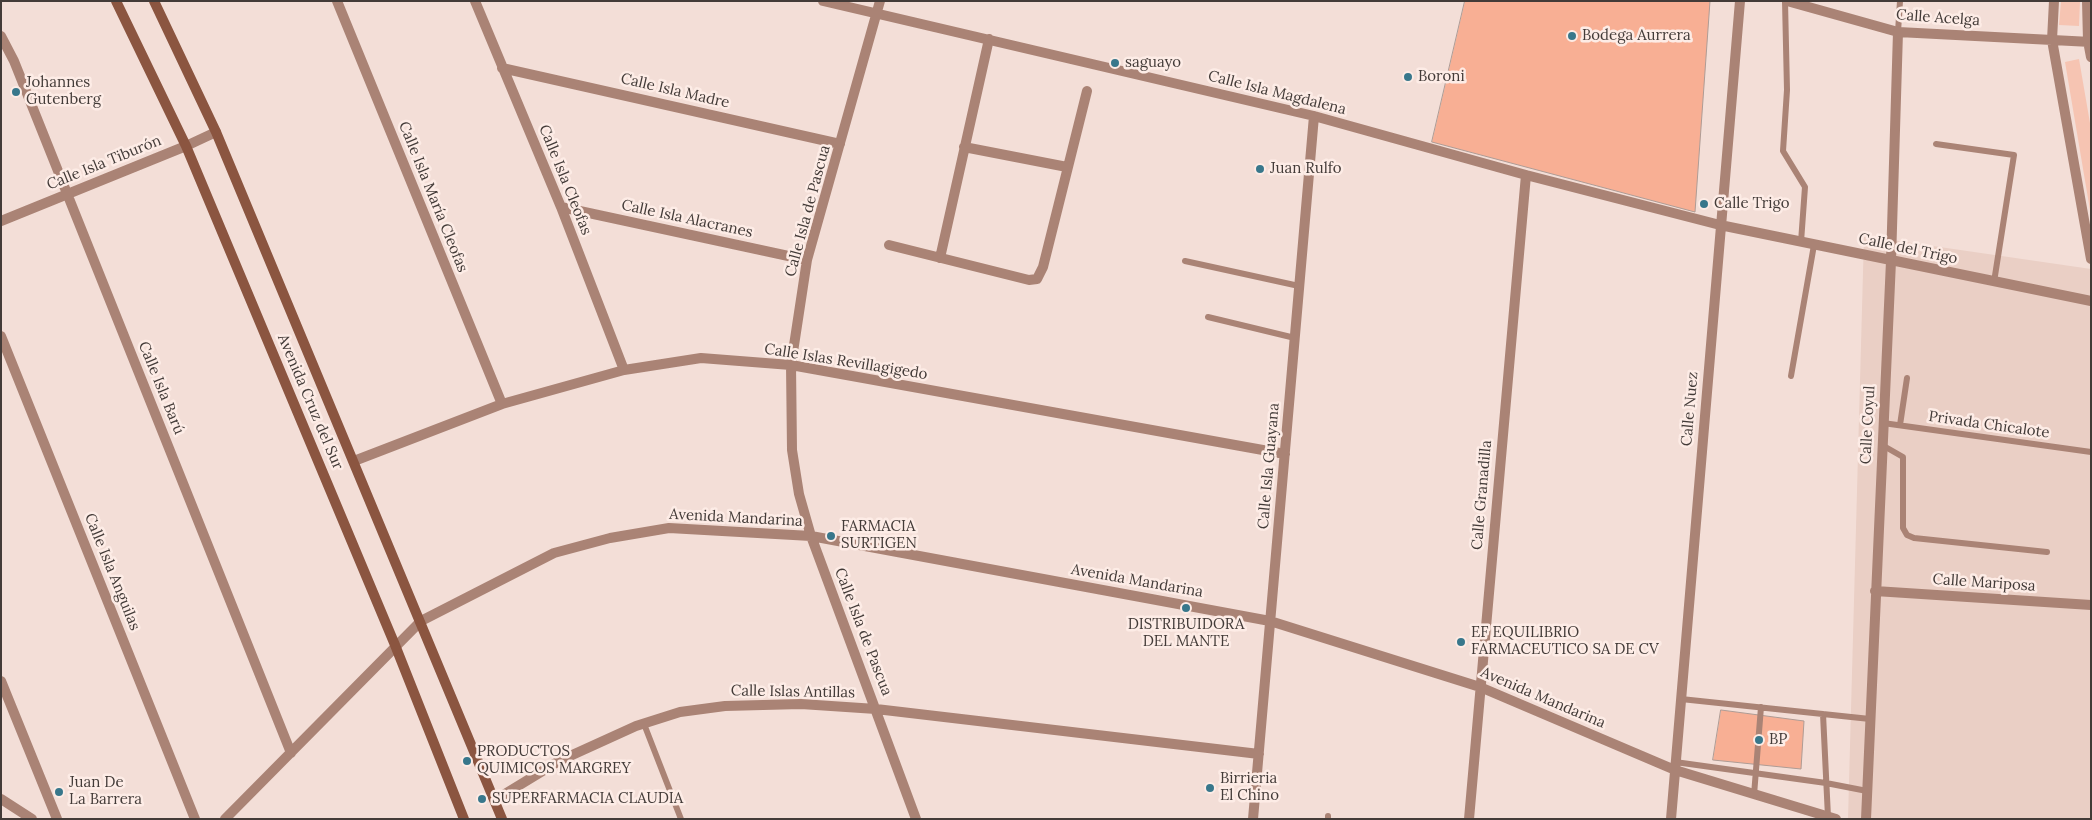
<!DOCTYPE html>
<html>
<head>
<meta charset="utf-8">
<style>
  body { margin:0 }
  #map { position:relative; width:2092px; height:820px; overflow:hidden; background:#f3ded7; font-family:Lora,serif }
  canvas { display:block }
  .frame { position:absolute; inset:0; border:2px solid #433b38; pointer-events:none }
</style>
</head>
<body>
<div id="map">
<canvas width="2092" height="820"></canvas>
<div class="frame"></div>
</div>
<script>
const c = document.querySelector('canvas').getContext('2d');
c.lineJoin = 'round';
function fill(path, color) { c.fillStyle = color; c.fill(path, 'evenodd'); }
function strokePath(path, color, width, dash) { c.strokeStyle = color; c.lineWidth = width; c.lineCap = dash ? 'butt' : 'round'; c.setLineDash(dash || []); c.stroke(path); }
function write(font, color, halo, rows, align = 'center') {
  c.font = font + ' Lora,serif'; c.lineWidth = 5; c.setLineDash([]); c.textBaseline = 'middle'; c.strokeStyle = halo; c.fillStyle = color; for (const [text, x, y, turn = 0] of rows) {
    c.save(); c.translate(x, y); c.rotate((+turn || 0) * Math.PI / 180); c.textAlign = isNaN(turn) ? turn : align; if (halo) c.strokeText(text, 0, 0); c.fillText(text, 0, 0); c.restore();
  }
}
const built = new Path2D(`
  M1864 236 2091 269V819H1848Z`);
const green = new Path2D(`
  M2061 1H2080L2079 26 2059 25Z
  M2079 59 2091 129V216L2065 62Z`);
const building = new Path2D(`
  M1465 1H1710L1695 212 1432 142Z
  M1721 710 1804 721 1801 769 1713 760Z`);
const service = new Path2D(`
  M1785 1 1787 90 1783 151 1805 187 1801 242
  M1898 32 1900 1
  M1936 144 2014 155 1994 282
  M1185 261 1299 286
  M1208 317 1295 338
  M1791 376 1814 245
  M1883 423 2091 452
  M1900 425 1907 378
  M1882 445 1903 457V528L1907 535 1914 538 2047 552
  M1681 699 1870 719
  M1823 714 1828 817
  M644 724 681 819
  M1675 762 1826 783 1867 791
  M1754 795 1761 707
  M1328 819V816`);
const minor = new Path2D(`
  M337 1 502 404
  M475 1 561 207 624 370
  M823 1 1314 116 1526 175 1720 225 2091 301
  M880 1 807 260 791 365 792 450 799 494 811 536 916 819
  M1787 1 1898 32 2091 42
  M2054 1 2052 40 2091 259
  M2087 1 2088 41 2091 57
  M1 36 14 61 291 753
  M502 68 840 144
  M964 147 1067 167
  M561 207 807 260
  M1 221 186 146 216 132
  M889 245 1029 280 1037 279 1043 267 1087 91
  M940 258 989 39
  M1 336 195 819
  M354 461 502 404 624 370 701 358 791 365 1285 454
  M1875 591 2091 605
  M1 681 57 819
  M1 799 32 819
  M495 800 559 761 636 726 680 712 725 706 801 704 876 709 1259 754
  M225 819 421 621 554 553 610 538 669 528 811 536 1270 621 1480 687 1675 770 1836 819
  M1253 819 1314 116
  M1469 819 1526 175
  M1671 819 1740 1
  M1866 819 1891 261 1898 32`);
const secondary = new Path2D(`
  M116 1 186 146 395 645 464 819
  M154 1 216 132 502 819`);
const markers = [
  [1572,36,5,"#38778b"],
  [1115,63,5,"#38778b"],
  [1408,77,5,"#38778b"],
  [16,92,5,"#38778b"],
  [1260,169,5,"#38778b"],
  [1704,204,5,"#38778b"],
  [831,536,5,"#38778b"],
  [1186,608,5,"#38778b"],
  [1461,642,5,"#38778b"],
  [1759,740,5,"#38778b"],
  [467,761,5,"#38778b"],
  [1210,788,5,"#38778b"],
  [59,792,5,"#38778b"],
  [482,799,5,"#38778b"]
];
const streetNames = [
  ["Calle Acelga",1938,18,4],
  ["Calle Isla Madre",675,91,13],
  ["Calle Isla Magdalena",1277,93,14],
  ["Calle Isla Tiburón",104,163,-22],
  ["Calle Isla Cleofas",565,180,68],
  ["Calle Isla María Cleofas",433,197,68],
  ["Calle Isla de Pascua",808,211,-75],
  ["Calle Isla Alacranes",687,219,12],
  ["Calle del Trigo",1908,249,12],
  ["Calle Islas Revillagigedo",846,362,9],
  ["Calle Isla Barú",161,388,68],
  ["Avenida Cruz del Sur",310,402,67],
  ["Calle Nuez",1690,409,-85],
  ["Calle Coyul",1868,425,-87],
  ["Privada Chicalote",1989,425,8],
  ["Calle Isla Guayana",1269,466,-85],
  ["Calle Granadilla",1482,495,-85],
  ["Avenida Mandarina",736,518,3],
  ["Calle Isla Anguilas",112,572,68],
  ["Avenida Mandarina",1137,581,10],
  ["Calle Mariposa",1984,583,4],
  ["Calle Isla de Pascua",863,632,69],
  ["Calle Islas Antillas",793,692,1],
  ["Avenida Mandarina",1543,698,23]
];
const poiNames = [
  ["Bodega Aurrera",1582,36],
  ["saguayo",1125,63],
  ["Boroni",1418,77],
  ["Johannes",26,83],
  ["Gutenberg",26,100],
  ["Juan Rulfo",1270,169],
  ["Calle Trigo",1714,204],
  ["FARMACIA",841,527],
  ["SURTIGEN",841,544],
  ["DISTRIBUIDORA",1186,625,"center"],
  ["DEL MANTE",1186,642,"center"],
  ["EF EQUILIBRIO",1471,633],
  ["FARMACEUTICO SA DE CV",1471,650],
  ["BP",1769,740],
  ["PRODUCTOS",477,752],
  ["QUIMICOS MARGREY",477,769],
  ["Birrieria",1220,779],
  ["El Chino",1220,796],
  ["Juan De",69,783],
  ["La Barrera",69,800],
  ["SUPERFARMACIA CLAUDIA",492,799]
];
fill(built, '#eacfc5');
fill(green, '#f6c4b2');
fill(building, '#f8af94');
strokePath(building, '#ae9b94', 1);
strokePath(service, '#aa8375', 6);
strokePath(minor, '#aa8375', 10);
strokePath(secondary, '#8b5540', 10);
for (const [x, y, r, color] of markers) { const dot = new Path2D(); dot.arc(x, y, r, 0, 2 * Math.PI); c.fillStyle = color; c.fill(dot); strokePath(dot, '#fdece6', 2); }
write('15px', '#433b38', '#fdece6', streetNames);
write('15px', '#433b38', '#fdece6', poiNames, 'left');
</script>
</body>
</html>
